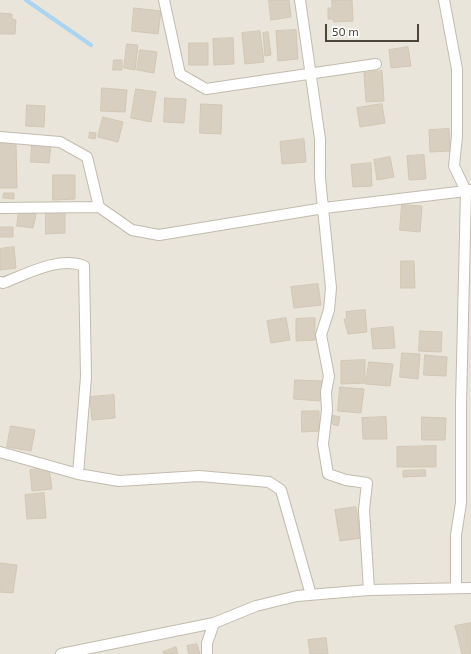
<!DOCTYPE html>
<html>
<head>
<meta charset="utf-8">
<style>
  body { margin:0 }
  #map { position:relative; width:471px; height:654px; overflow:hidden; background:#f6f3ec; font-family:"Exo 2",sans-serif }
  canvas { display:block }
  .scale { position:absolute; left:325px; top:24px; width:94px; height:18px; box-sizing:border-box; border:2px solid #4b4439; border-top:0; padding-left:5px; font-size:12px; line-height:14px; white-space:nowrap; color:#4b4439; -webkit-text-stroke:3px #fff; paint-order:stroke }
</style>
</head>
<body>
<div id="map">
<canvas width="471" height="654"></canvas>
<div class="scale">50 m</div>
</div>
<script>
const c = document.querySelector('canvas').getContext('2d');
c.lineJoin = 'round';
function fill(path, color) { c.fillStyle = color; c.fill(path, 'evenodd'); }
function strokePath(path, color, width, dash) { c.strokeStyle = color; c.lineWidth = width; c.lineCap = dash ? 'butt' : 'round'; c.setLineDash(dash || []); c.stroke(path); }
const residential = new Path2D(`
  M0 0H471V654H0Z`);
const stream = new Path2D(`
  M26 0 91 45`);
const building = new Path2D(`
  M269 0H289L291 17 271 20Z
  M332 0H352L353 21 334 22 333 19H328V8H332Z
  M134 8 161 11 158 34 132 31Z
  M0 13 12 14V19L16 20 15 34H0Z
  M296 30 298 59 278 61 276 31Z
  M260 31 264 62 245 64 242 33Z
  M268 32 271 55 265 56 263 33Z
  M233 38 234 64 214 65 213 39Z
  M189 43H208V65H189Z
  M127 44 138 45 135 70 124 68Z
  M408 47 411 66 391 68 389 50Z
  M140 50 157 52 154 73 137 70Z
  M114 60H122V70H113Z
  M382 71 384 101 366 102 364 73Z
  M102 88 127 90 125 112 101 111Z
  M136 89 156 92 151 122 131 118Z
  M165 98 186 99 184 123 164 122Z
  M201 104 222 105 221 134 200 133Z
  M382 104 385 123 360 127 357 108Z
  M27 105 45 106 44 127 26 126Z
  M103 117 123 122 118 142 98 137Z
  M449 129 450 151 430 152 429 130Z
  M90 132 96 133 95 139 89 138Z
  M304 139 306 162 282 164 280 142Z
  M0 143H16L17 188H0Z
  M32 144 51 145 49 163 31 162Z
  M424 155 426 179 409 180 407 156Z
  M390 157 394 177 377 180 374 160Z
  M371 163 372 186 353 187 351 165Z
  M53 175H75V199L53 200Z
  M4 193H14V199L3 198Z
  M402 205 422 206 420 232 400 230Z
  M19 211 36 214 33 228 17 226Z
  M46 212H65V233L46 234Z
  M0 227H13V237H0Z
  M14 247 16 268 0 270V249Z
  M401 261H414L415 288H401Z
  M318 284 321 305 294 308 291 287Z
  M365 310 367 332 348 334 344 319H347L346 312Z
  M286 318 290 340 271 343 267 321Z
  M315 318V340L296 341V319Z
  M393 327 395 348 373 349 371 329Z
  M420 331 442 332 441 352 419 351Z
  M402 353 420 354 418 379 400 377Z
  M425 355 447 357 446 376 424 375Z
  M365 360V383L341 384V361Z
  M369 362 393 364 390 386 366 384Z
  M295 380 322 381 320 401 294 399Z
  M340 387 364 389 361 413 338 411Z
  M114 395 115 418 92 420 90 397Z
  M302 411H319V431L302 432Z
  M331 415 340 417 338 426 329 423Z
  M386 417 387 439H363L362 418Z
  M422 417 446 418 445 440H422Z
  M11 426 35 430 31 451 7 447Z
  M436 446V467H397V447Z
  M49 468 52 489 32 491 30 470Z
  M425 470 426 476 403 477V471Z
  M44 493 46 518 27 519 25 495Z
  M356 507 361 538 340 541 335 510Z
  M0 563 17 565 13 593 0 592Z
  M471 623V654H462L455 626Z
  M326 638 328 654H310L308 640Z
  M197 644 200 654H189L187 646Z
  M176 647 178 654H164L163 652Z`);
const minor = new Path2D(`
  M164 0 180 74 206 89 376 64
  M300 0 320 139V178L331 288 329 310 321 335 329 376 326 392 327 410 323 444 328 474 346 480 367 483 364 510 369 590
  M0 137 60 142 87 157 99 207
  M0 208 99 207 132 230 159 235 324 208 466 191 454 166 457 136V69L444 0
  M0 282 3 283C27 274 59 256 84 266L86 377 78 474
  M0 452 78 474 119 481 199 476 269 482 281 490 311 595
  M456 588V535L461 503V404L466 191 471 190
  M61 654 214 623 256 606 297 596 369 590 471 588
  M207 654V643L214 623`);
fill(residential, '#eae5da');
strokePath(stream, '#a9d4f2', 4);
fill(building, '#d8cfc1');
strokePath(building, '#d3c7b4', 1);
strokePath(minor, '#c2bbae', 12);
strokePath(minor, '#fff', 10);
</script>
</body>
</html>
